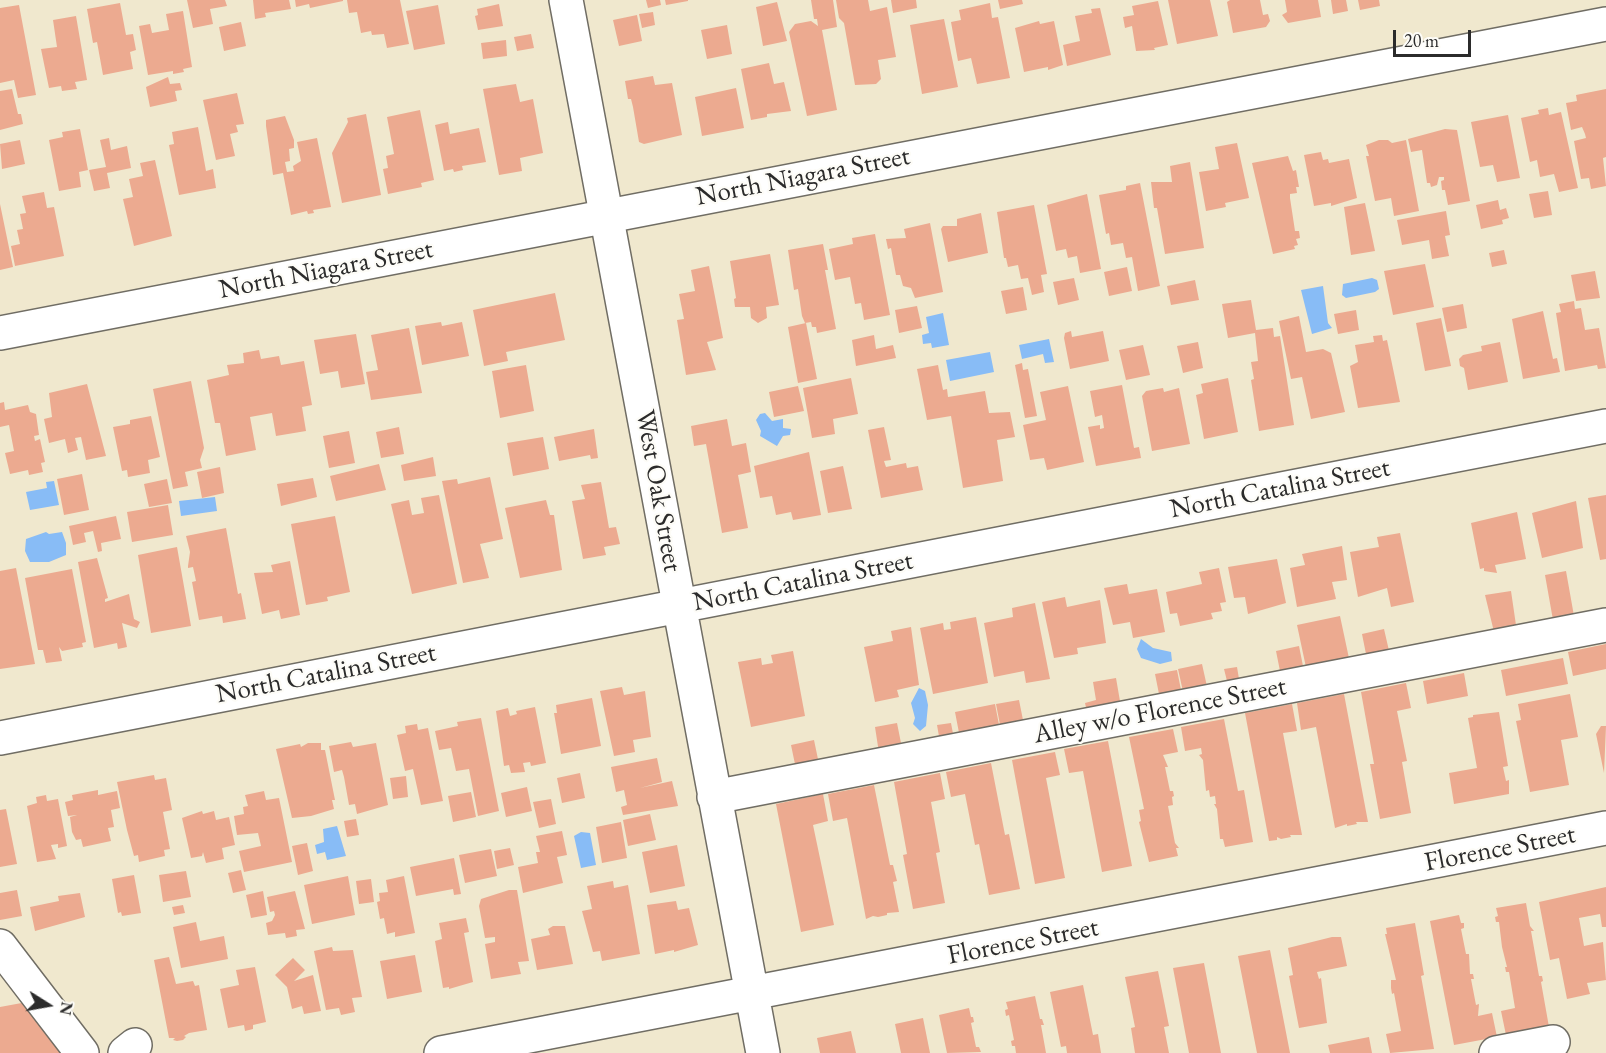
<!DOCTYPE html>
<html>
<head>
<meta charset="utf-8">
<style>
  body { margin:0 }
  #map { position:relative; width:1606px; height:1053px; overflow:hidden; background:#f0e8ce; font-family:"EB Garamond",serif }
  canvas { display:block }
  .north { position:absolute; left:18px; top:975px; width:60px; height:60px; -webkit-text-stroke:4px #fdfcf7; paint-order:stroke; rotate:101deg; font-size:16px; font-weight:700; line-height:24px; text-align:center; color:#2b2b2b }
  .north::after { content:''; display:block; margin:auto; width:21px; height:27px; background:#2b2b2b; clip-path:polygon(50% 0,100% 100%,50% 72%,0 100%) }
  .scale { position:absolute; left:1393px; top:30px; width:78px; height:27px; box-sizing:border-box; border:3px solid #2b2b2b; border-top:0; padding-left:8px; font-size:18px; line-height:21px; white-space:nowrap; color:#2b2b2b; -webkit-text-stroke:4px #fdfcf7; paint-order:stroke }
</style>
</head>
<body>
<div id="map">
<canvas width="1606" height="1053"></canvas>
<div class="north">N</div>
<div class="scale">20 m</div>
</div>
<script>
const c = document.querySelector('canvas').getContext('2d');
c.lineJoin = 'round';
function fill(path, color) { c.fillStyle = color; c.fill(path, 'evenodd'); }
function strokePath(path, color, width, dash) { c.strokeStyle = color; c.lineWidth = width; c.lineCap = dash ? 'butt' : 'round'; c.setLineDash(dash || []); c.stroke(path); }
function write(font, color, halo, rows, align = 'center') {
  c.font = font + ' "EB Garamond",serif'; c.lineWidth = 4.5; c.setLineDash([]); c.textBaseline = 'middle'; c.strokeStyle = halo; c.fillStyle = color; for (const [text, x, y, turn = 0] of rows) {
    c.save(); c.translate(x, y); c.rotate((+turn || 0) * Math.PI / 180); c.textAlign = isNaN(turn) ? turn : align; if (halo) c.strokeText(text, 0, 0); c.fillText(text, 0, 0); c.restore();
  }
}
const water = new Path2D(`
  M1372 278 1377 280 1379 289 1375 292 1346 298 1342 295 1343 284Z
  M1323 286 1328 323 1332 328 1312 334 1301 290Z
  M943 313 949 345 932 348 931 343 923 344 922 335 929 333 926 317Z
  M1049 339 1054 362 1045 363 1043 354 1022 359 1019 345Z
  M990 352 994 372 950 381 946 360Z
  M765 413 772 421 783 419V428L791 429 790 435 783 436 777 446 760 436 761 431 756 420 760 414Z
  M54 481 59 505 30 510 26 492 47 488 46 482Z
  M215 497 217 511 181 516 179 501Z
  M46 532 49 534 62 532 66 543V555L49 562H30L25 551 26 539Z
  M1141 639 1153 648 1171 652 1172 661 1160 664 1141 658 1137 649Z
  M919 688 925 691 928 705 926 726 920 731 913 724 915 718 911 703Z
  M337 826 346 856 327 860 325 852 317 854 315 845 324 842 323 829Z
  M581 832 590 833 596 865 581 868 574 836Z`);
const building = new Path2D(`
  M187 0H225L227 6 210 9 213 24 193 28Z
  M253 0H289L291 9 265 13 266 17 255 19Z
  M295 0H343V1L310 8 309 4 296 7Z
  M347 0H400L409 44 387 48 384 34 372 35 371 31 361 33 357 12 349 13Z
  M646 0H660L661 5 648 8Z
  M665 0H688V1L666 5Z
  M811 0H833L837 27 822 30 837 110 807 116 789 32 795 24 811 21 818 26 817 19H814Z
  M836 0H868L870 11 887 7 896 57 878 60 881 79 876 84 855 85 844 23 839 18Z
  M891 0H916L917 8 893 13Z
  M998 0H1022L1023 4 1000 9Z
  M1168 0H1210L1218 36 1177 44Z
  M1230 0H1260L1263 15 1268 14 1270 21 1266 27 1233 33 1227 2Z
  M1285 0H1318L1321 17 1288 23 1282 15 1287 12Z
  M1331 0H1346L1348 11 1333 14Z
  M1358 0H1379L1380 6 1360 10Z
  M1158 1 1168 45 1154 48 1155 50 1136 51 1132 26 1125 28 1123 17 1134 15 1132 6Z
  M777 2 787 41 763 46 756 7Z
  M120 3 126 35 133 34 136 50 130 52 133 69 103 75 97 42 93 43 87 9Z
  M990 3 992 18 998 17 1010 78 977 84 971 58 958 61 951 22 961 20 959 10Z
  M499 4 503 26 478 30 475 16 478 15 477 9Z
  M19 5 36 95 18 98 14 80 0 83V8Z
  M438 5 445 44 414 50 406 11Z
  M1100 8 1111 55 1067 66 1063 45 1080 41 1075 16 1092 13 1091 9Z
  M183 11 192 67 183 69 184 72 173 74V71L148 75 139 26 150 24 152 33 169 30 166 14Z
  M653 12 655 25 642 28 639 14Z
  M637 15 642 41 619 46 613 20Z
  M76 16 87 80 75 82 77 89 62 91 61 86 49 88 41 49 57 47 53 20Z
  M944 19 958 87 922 94 910 25Z
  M1039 21 1040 24 1054 21 1063 65 1048 70V67L1024 72 1015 28Z
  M241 22 246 46 224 51 219 27Z
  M727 25 732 54 707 59 701 30Z
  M531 34 534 48 517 51 514 37Z
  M506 40 507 56 483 59 481 43Z
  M769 63 774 84 784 82 791 111 767 114V117L751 120 741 69Z
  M653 76 655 85 672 83 682 135 644 144 639 142 633 107 631 99H628L625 81Z
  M168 77 170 84 180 83 182 90 175 91 177 101 150 107 146 87Z
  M516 84 520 102 533 99 543 153 520 158 522 171 499 175 483 89Z
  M736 88 744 128 702 136 695 97Z
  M12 89 18 114H21L23 124 0 130V91Z
  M1606 89V157L1603 158 1606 186 1591 189 1589 178 1581 179 1574 141 1586 138 1585 134 1582 127 1571 130 1566 103 1577 101 1576 95Z
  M237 93 244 124 236 125 238 132 230 134 235 156 216 160 203 100Z
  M1548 108 1549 115 1561 112 1578 188 1559 192 1554 174 1540 177 1537 160 1530 162 1521 118 1539 114 1538 110Z
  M420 110 434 180 421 183 422 187 388 194 383 169 388 168 386 156 394 154 387 117Z
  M366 114 381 195 342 203 332 153 348 122 347 118Z
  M1508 115 1520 178 1497 182 1493 165 1480 167 1471 122Z
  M285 116 294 140V148L289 149 290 161 285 162 287 172 294 171 293 166 301 161 297 142 317 138 331 207 313 210 314 213 308 214 307 211 291 215 283 173 273 175 266 126V120Z
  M448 122 450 134 479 128 486 162 462 166 463 170 454 172 453 169 444 171 435 125Z
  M198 127 206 171 213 169 216 188 179 195 169 145 174 144 172 132Z
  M80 129 88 170 79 172 81 187 59 191 49 140 63 137 62 132Z
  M1445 129 1457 130 1470 201 1448 205 1445 190H1442L1441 181 1444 180V177H1439L1437 185 1431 187 1430 183H1427L1422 150 1411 152 1408 139Z
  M109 138 111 150 127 146 131 168 107 173 110 188 94 191 89 170 106 167 100 140Z
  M20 140 25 164 2 169 0 144Z
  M1379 140H1388L1392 143 1406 140 1419 211 1394 216 1391 198 1375 201 1366 156H1369L1366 145Z
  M1237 143 1249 198 1225 203 1226 207 1206 211 1199 172 1219 169 1215 147Z
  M1321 152 1323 160 1328 159 1329 163 1349 159 1357 198 1331 206V203L1314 206 1304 155Z
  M1288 156 1293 171 1296 170 1299 187H1296L1297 193 1290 194V198L1295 231H1299L1300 238 1296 239 1298 245 1294 246 1295 249 1273 254 1252 163Z
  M155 160 172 236 134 246 123 199 133 197 129 179 143 176 140 163Z
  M1190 162 1204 248 1165 254 1157 208H1154L1151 182H1172L1170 166Z
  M1140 183 1160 286 1138 291 1132 257 1126 258 1123 243 1111 245 1109 233 1106 234 1099 195 1126 190V186Z
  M1548 191 1552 215 1534 218 1529 194Z
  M44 192 47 208 54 207 64 256 15 266 11 246 20 244 17 230 23 229 20 214 26 213 22 196Z
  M1087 194 1101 269 1080 273 1077 256 1068 258 1066 249 1056 251 1047 205Z
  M1498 200 1500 210 1506 208 1509 218 1502 220 1503 224 1481 229 1476 205Z
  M1365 203 1375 251 1351 255 1344 207Z
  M0 204 13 267 0 270Z
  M1034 205 1047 274 1041 275 1044 292 1032 295 1028 278 1021 279 1018 265 1008 267 1006 258H1004L997 212Z
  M1446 211 1450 235 1445 236 1449 256 1432 259 1429 240 1402 245 1397 220Z
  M981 213 988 253 948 262 941 229 943 226H957V219Z
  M930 223 943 292 915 298 911 288 903 286 900 275H896L891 248 888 249 886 239 906 238 904 229Z
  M875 234 890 315 864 320 861 303 855 304 850 277 835 280 829 249 853 244 852 238Z
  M823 244 828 270H825L836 329 817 333 816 327H812L811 322 805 323 802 316 798 289 794 290 788 250Z
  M1504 250 1507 264 1492 267 1489 253Z
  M770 254 779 305 766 307 767 318 758 323 751 318 750 307H735L734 299 736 298 730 261Z
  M1425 264 1434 307 1393 315 1384 271Z
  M709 266 723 338 707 342 716 370 686 375 677 320 684 319 679 294 695 291 691 270Z
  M1127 267 1132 291 1109 296 1104 272Z
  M1595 271 1600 298 1576 301 1571 275Z
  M1074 278 1079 300 1058 305 1053 282Z
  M1195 280 1199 300 1171 305 1167 286Z
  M1023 287 1027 310 1006 314 1001 291Z
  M555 293 565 340 506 352 508 361 484 366 473 310Z
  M1251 300 1256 330 1273 328 1274 337 1280 336 1294 425 1259 431 1251 380 1254 379 1251 362 1258 361 1255 333 1228 338 1222 304Z
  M1574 301 1575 309 1581 308 1585 330 1599 328 1606 368 1598 369 1597 365 1565 371 1556 313 1561 312 1559 304Z
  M1463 304 1467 328 1447 332 1442 308Z
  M917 306 922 328 899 333 895 310Z
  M1356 310 1359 330 1338 334 1334 314Z
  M1543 311 1553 359 1557 358 1560 372 1523 379 1512 319Z
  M1299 316 1306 352 1323 349 1331 353 1345 412 1311 419 1302 377 1291 379 1279 321Z
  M1441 318 1451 366 1425 371 1416 323Z
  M441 322 442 326 462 322 469 356 422 365 415 326Z
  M806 323 817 379 798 383 788 327Z
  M409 328 422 393 371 400 366 372 378 370 371 335Z
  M1071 331 1072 337 1103 331 1109 361 1070 369 1064 338 1065 333Z
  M356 334 365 384 341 388 338 371 320 374 314 340Z
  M874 335 876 349 893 345 896 358 856 366 852 340Z
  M1382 335 1383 341 1387 340 1400 402 1358 408 1350 366 1358 362 1355 345 1374 342 1373 336Z
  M1198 342 1203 368 1183 373 1177 346Z
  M1500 342 1508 382 1468 390 1464 368 1460 366 1459 359 1463 355 1482 351 1481 346Z
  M1143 345 1150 375 1126 380 1119 350Z
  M259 350 261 359 279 356 281 365 304 361 312 405 302 407 306 431 276 436 272 413 250 417 256 450 226 456 220 423H215L207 380 229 375 227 365 244 363 243 353Z
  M1022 363 1023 370 1028 369 1037 416 1025 418 1015 365Z
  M526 365 534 411 500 418 492 371Z
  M938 365 943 390 947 389 948 397 985 391 989 413 1010 412 1015 437 997 440 1003 481 963 488 951 416 927 420 917 369Z
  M851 378 858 414 833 419 835 434 812 438 803 388Z
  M1228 378 1238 432 1204 439 1196 395 1203 393 1201 384Z
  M191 381 204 448 200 460 202 468 185 472 188 486 173 489 153 389Z
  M87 384 106 456 86 460 81 437 75 438 78 450 68 453 65 439 49 443 44 419 52 417 49 393Z
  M1122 385 1134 448 1139 447 1141 458 1096 466 1088 427 1100 425V429L1104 428 1102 415 1095 417 1090 391Z
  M798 386 804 411 774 417 769 392Z
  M1068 386 1084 462 1047 470 1044 458 1030 460 1023 425 1046 420 1040 392Z
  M1163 388 1164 392 1179 388 1190 444 1152 451 1142 396 1146 391Z
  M4 402 5 410 28 405 30 412 36 414 39 435 34 436 35 441 40 439 45 462 41 463 43 472 29 475 28 470 10 474 5 453 14 451 9 425 0 427V403Z
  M151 416 160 457 148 460 150 473 128 477 127 470 122 471 113 427 130 424V420Z
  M727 419 732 446 746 443 751 472 738 475 748 528 722 533 706 444 694 446 691 426Z
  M399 427 404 454 381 458 376 432Z
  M884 427 891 460 884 461 886 467 906 463 907 468 918 466 923 490 881 498 868 430Z
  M594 429 598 458 591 459 590 455 559 461 554 437Z
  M349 431 355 463 329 468 323 436Z
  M543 437 549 469 513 476 507 443Z
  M809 452 821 515 793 520 791 512 776 515 772 496 760 498 754 466Z
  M433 457 436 476 404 481 401 465Z
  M379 464 386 490 336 501 330 476Z
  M843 466 852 509 828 513 820 471Z
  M220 467 224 493 202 498 197 472Z
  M82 474 89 510 64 515 57 479Z
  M490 477 503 539 480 544 489 578 463 583 442 481 457 479 458 484Z
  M313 478 317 497 281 506 277 484Z
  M167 479 172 503 149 507 144 484Z
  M601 482 609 528 616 527 620 544 604 547 606 555 583 559 572 501 585 499 581 485Z
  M439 495 457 584 412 594 391 504 409 500 412 515 424 513 421 498Z
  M1606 495V559L1600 560 1588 498Z
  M546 500 550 515H554L562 570 520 578 505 508Z
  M1576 501 1583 548 1542 558 1532 513Z
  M168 505 173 535 132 542 127 512Z
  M1517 512 1526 559 1495 565 1497 573 1484 571V568L1480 569 1471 523Z
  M116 516 121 539 101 543 102 551 98 552 93 531 84 533 86 542 73 545 69 526Z
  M335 516 350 592 327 597 328 601 306 605 291 524Z
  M226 528 238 594 241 593 246 619 223 623 222 616 199 620 192 582 196 581 193 567 188 568V566L190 552 186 536Z
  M1400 533 1414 602 1391 607 1387 588 1358 597 1350 552 1379 547 1377 537Z
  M1342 546 1347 580 1332 582 1336 599 1297 607 1290 568 1305 565 1302 554Z
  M177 547 191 626 151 633 138 555Z
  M97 558 108 598 105 599V602L129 594 134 619 140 622 137 628 122 623 127 647 118 649 117 643 94 648 78 562Z
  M1277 559 1286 603 1248 614 1245 597 1234 598 1228 567Z
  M290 561 300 615 281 619 279 610 262 614 254 573 273 572 271 565Z
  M16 568 35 664 0 669V571Z
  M1219 568 1226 602 1220 603 1222 611 1211 613 1213 619 1180 626 1177 613 1170 614 1166 592 1202 584 1199 572Z
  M72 569 86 642 82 643 83 647 62 651 59 647 62 661 46 663 43 650H38L25 578Z
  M1566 571 1574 616 1553 620 1545 575Z
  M1127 584 1129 594 1157 589 1165 632 1133 638 1130 622 1113 625 1104 588Z
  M1511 591 1517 632 1495 636 1485 595Z
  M1065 597 1067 607 1100 600 1106 643 1077 648 1078 654 1054 658 1042 602Z
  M1035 603 1050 679 1026 683 1024 671 994 677 984 623 1013 617 1012 608Z
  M1340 616 1350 663 1307 672 1297 625Z
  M976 617 988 683 933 694 920 628 943 623 944 630 951 629 950 622Z
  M911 627 919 685 897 690 899 697 875 702 864 647 893 641 891 631Z
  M1384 629 1390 655 1367 659 1362 634Z
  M1606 644V669L1573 676 1568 652Z
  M1299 646 1304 671 1281 676 1276 651Z
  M793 651 805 716 751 727 738 662 761 658 762 665 773 663 771 655Z
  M1563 658 1568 684 1506 696 1501 670Z
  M1202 664 1208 691 1184 696 1178 669Z
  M1237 667 1239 679 1227 681 1224 669Z
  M1177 670 1182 695 1160 699 1155 674Z
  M1464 673 1468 696 1427 704 1423 681Z
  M1116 678 1121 707 1087 712 1085 703 1096 700 1093 682Z
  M1406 683 1411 708 1397 711 1407 761 1402 762 1411 813 1380 819 1370 764H1374L1361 692Z
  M622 687 624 695 645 691 651 737 633 740 635 752 614 756 600 691Z
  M1344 694 1368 822H1356L1357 824 1347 826V824L1335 828 1316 727 1301 730 1297 703Z
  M1570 694 1578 737 1561 740 1569 785 1530 792 1516 721 1521 720 1518 704Z
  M592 698 601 746 561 754 554 713H557L556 705Z
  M1019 700 1024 725 1001 730 996 704Z
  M995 704 1000 730 960 738 955 712Z
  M1292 704 1297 731 1283 733 1302 835H1290L1291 837 1281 839 1277 837V840L1269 841 1245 713Z
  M535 707 546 763 531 766 530 762 523 763 525 772 511 773 509 765 504 766 496 711 508 708 510 716 517 714 516 711Z
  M1499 712 1508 766 1503 767 1506 781 1509 780V794L1454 804 1449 773 1477 768 1468 718 1473 717V715Z
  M481 718 499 811 478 816 469 769 456 771 451 748 439 750 435 731 458 726 457 722Z
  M1224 719 1238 791 1244 790 1253 842 1225 847 1223 839H1220L1217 809 1214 804H1216L1215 796 1210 797 1209 790 1206 791 1203 760 1199 755 1202 754 1201 748 1185 751 1181 727Z
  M897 723 902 748 879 753 875 727Z
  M951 723 954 739 940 742 937 725Z
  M417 724 418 730 428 728 443 801 421 805 413 769 405 771 397 735 406 733 405 726Z
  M1601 726H1606L1604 773 1596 734Z
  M1173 729 1178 752 1163 755 1168 767H1165L1170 791H1173L1174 796 1172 797 1173 805 1168 806 1175 843 1179 848H1176L1178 856 1149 862 1139 822 1141 821 1139 810 1144 809 1129 737Z
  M814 740 819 764 796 769 791 745Z
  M1108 741 1132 866 1102 872 1083 771 1069 773 1064 749Z
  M351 742 353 747 376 743 388 805 357 814 355 804 349 805 344 777 342 770 334 772 329 746Z
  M308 743H321V750H325L335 800H332L334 809 311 816 292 818 276 749 300 744 301 747Z
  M1055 752 1060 775 1046 778 1065 878 1035 884 1012 760Z
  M657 758 662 782 640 788 672 781 678 806 623 815 621 807 627 805 624 790 616 792 611 767Z
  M991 763 1005 835 1009 834 1020 889 989 895 979 844 975 845 965 794 951 797 946 772Z
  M580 773 585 798 562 803 557 778Z
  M940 773 945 799 931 802 940 852 936 853 945 903 913 909 903 855 907 854 894 782Z
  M154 775 155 780 166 778 172 810 163 812 170 849 164 850 165 856 139 862 138 855 134 856 127 830 117 782Z
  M406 776 408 797 393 799 390 778Z
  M874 785 890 865H893L897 881 893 882 899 912 887 913V915L878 917 873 916 866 919 847 818 833 821 828 794Z
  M527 787 532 811 506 817 501 793Z
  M98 790V795L117 791 120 808 111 810 114 827 108 828 111 841 83 847 81 839 76 840 72 832 70 817 77 815 68 816 65 802 73 800 72 795Z
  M264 791 266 800 279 798 292 862 244 872 239 851 261 846 258 833 237 835 234 816 244 814 243 807 248 806 245 795Z
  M471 792 476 817 453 822 448 796Z
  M823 794 828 821 813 825 834 925 801 932 776 804Z
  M46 795 47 801 58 799 67 846 58 848V844L51 845 56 859 37 862 27 806 37 803 36 797Z
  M551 799 556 824 539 828 533 802Z
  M6 809 17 864 0 867V810Z
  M202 811 203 814 214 811 216 820 229 817 235 845 222 848 224 859 206 863 203 852 202 856 191 858 182 818Z
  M650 814 656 840 628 846 623 820Z
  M356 819 359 835 347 837 344 821Z
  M621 822 627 858 602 863 596 827Z
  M562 831 567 855 557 857 563 883 523 893 518 867 538 863 536 852H540L536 836Z
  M307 843 313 871 298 875 292 846Z
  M677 845 685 886 650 893 642 852Z
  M510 848 514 865 497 869 494 851Z
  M491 849 497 876 465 883 459 855Z
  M454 858 461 894 454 895 453 889 416 896 410 867Z
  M241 870 246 890 233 893 228 873Z
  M186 871 191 897 163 902 159 875Z
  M134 875 141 913 122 916 121 912 118 913 112 879Z
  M348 876 355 915 312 924 304 885Z
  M404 876 415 933 395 937V932L387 934 384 918 380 919 377 902 380 901 379 893 388 892 386 880Z
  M371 879 374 902 359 904 356 881Z
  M613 881 614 888 628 885 640 954 602 961 600 951 593 952 582 911 592 909 587 886Z
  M1606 887V927H1602L1600 914 1579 918 1584 946 1603 942 1606 980 1587 983 1590 994 1567 999 1559 958 1550 960 1539 902Z
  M17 890 22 916 0 920V893Z
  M509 890H517L529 961 518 962 521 974 491 979 485 944 495 942V937L485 938 479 906 481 899Z
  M263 891 267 915 251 918 246 895Z
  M295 891 305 929 296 930 297 936 286 938 285 933 268 935 266 923 272 921 275 915 274 911 270 912 267 897Z
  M80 893 85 917 35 931 30 907 59 901 58 896Z
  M676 901 678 910 689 908 698 945 674 952V950L655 954 647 905Z
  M1526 903 1530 926 1534 931H1531L1539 976H1542L1543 981 1541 982 1549 1027 1506 1035 1501 1011 1515 1008 1509 972H1506L1505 967H1507L1502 947 1499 922H1496L1495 917 1498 916 1496 908Z
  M183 905 185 913 174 915 172 907Z
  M1459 915 1461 923H1464V928L1461 929 1466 954H1469L1470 974H1473L1474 979H1471L1476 1005 1479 1004 1478 1016 1492 1013 1497 1037 1454 1045 1430 921Z
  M466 918 469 932 464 933 473 982 449 989V987L443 988 435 941 442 939 439 923Z
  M196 922 200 941 224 936 228 959 181 968 173 927Z
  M1415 923 1424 975 1421 976 1434 1049 1390 1053 1386 1034 1401 1031 1394 993 1392 994 1391 988V980H1396L1385 934H1387L1386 928Z
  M553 926H565L573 964 537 970 531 939 550 935 548 929Z
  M1332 937H1341L1347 966 1317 972 1319 979 1321 978 1327 1023 1299 1028 1289 976 1293 975 1288 948Z
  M332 947 333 951 353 950 362 997 352 998 355 1012 341 1015 339 1008 326 1010 314 951Z
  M1270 950 1290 1053H1257L1238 956Z
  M415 955 422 992 387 999 380 961Z
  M169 957 176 984 193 981 195 986 199 985 207 1030 189 1033 184 1036 186 1037 183 1040 177 1041 173 1040 175 1038H169L154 960Z
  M293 958 305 970 294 981 313 975 321 1011 304 1014 302 1006 292 1009 287 987 275 975Z
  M1204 963 1221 1053H1189L1173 968Z
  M255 967 266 1022 253 1025V1029L245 1031 244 1025 228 1028 220 989 239 985 236 970Z
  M1158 971 1169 1026 1164 1027 1169 1053H1135L1131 1028 1135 1027 1125 977Z
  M1083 985 1093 1035 1098 1034 1101 1053H1067L1066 1046 1061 1047 1050 992Z
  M1035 996 1040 1019H1042L1044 1025H1041L1046 1053H1016L1015 1046H1012L1011 1041 1014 1040 1009 1015 1006 1016 1005 1010 1008 1009 1006 1002Z
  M27 1002 66 1053H0V1007Z
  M969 1008 971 1017H973L974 1022 971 1023 976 1047H979L981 1052 947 1053 939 1015Z
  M923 1018 930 1053H901L895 1024Z
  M851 1031 856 1053H820L817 1038Z
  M1369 1037 1372 1053H1330L1328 1045Z`);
const minor = new Path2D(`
  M566 0 763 1053
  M0 333 1606 24
  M0 738 1606 426
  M714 797 1606 625
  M0 946 82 1053
  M125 1053 135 1045
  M441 1053 1606 828
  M1496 1053 1553 1042`);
const streetNames = [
  ["North Niagara Street",803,177,-11],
  ["North Niagara Street",326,270,-11],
  ["North Catalina Street",1280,489,-11],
  ["West Oak Street",658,491,80],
  ["North Catalina Street",803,582,-11],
  ["North Catalina Street",326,674,-11],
  ["Alley w/o Florence Street",1160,711,-11],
  ["Florence Street",1500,849,-11],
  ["Florence Street",1023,942,-11]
];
fill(water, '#88bcf6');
fill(building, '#ecaa90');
strokePath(minor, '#706d64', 36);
strokePath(minor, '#fff', 33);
write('27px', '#2b2b2b', '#fdfcf7', streetNames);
</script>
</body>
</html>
